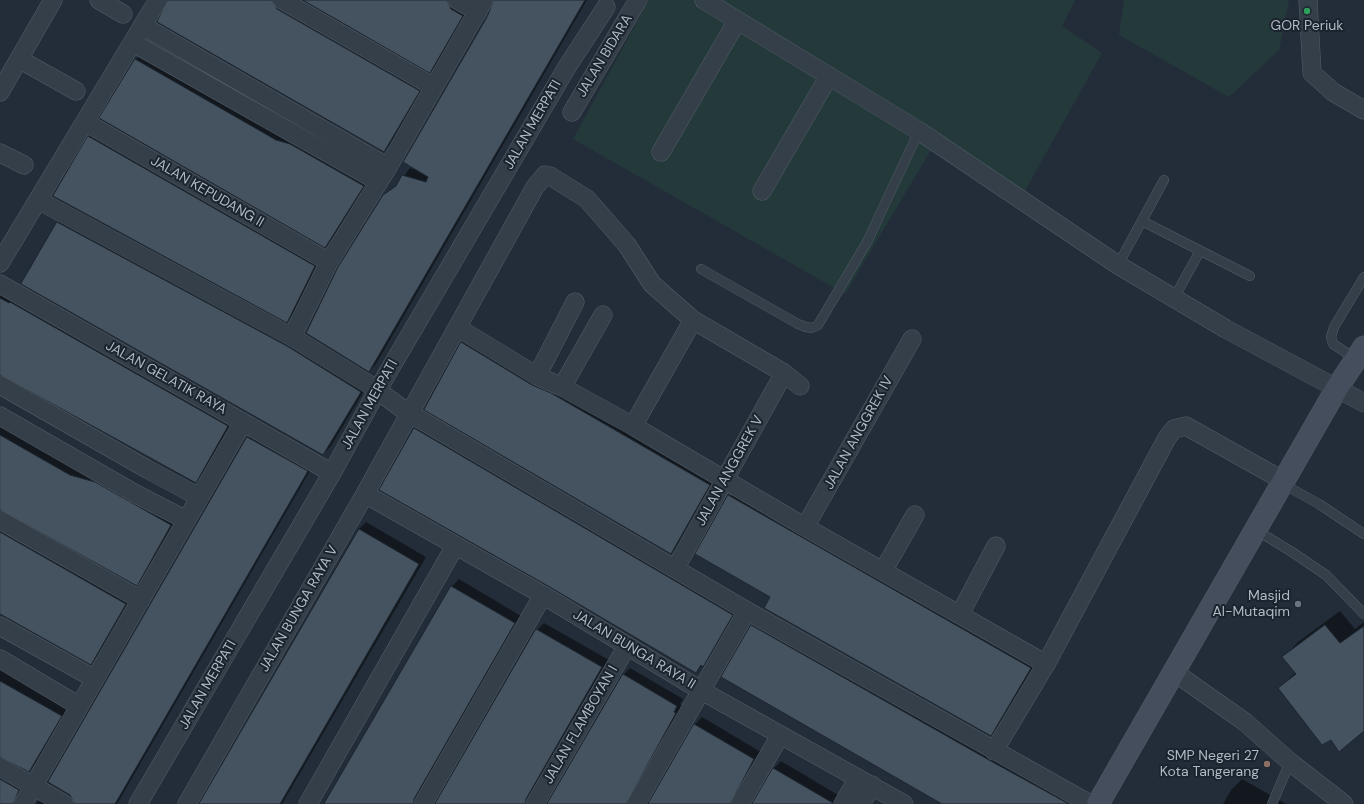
<!DOCTYPE html>
<html>
<head>
<meta charset="utf-8">
<style>
  body { margin:0 }
  canvas { display:block; background:#222d39 }
</style>
</head>
<body>
<canvas width="1364" height="804"></canvas>
<script>
const c = document.querySelector('canvas').getContext('2d');
c.lineJoin = 'round';
function fill(path, color) { c.fillStyle = color; c.fill(path, 'evenodd'); }
function strokePath(path, color, width, dash) { c.strokeStyle = color; c.lineWidth = width; c.lineCap = dash ? 'butt' : 'round'; c.setLineDash(dash || []); c.stroke(path); }
function write(font, color, halo, rows, align = 'center') {
  c.font = font + ' "DM Sans",sans-serif'; c.lineWidth = 4; c.setLineDash([]); c.textBaseline = 'middle'; c.strokeStyle = halo; c.fillStyle = color; for (const [text, x, y, turn = 0] of rows) {
    c.save(); c.translate(x, y); c.rotate((+turn || 0) * Math.PI / 180); c.textAlign = isNaN(turn) ? turn : align; if (halo) c.strokeText(text, 0, 0); c.fillText(text, 0, 0); c.restore();
  }
}
const green = new Path2D(`
  M649 0H1075L1062 26 1102 53 1021 198 931 150 845 294 573 139Z
  M1124 0H1289L1279 50 1229 97 1119 35Z`);
const shadow = new Path2D(`
  M169 0H283L426 83 391 144 384 151Z
  M305 0H458L469 8 437 64 430 71Z
  M494 0H587L376 364 369 371 384 196 399 183 410 168 416 170 488 17Z
  M143 53 370 178 332 239 325 247 135 60Z
  M96 130 322 259 294 314 287 321 54 196 89 137Z
  M65 215 368 384 331 446 323 454 57 223Z
  M0 291 235 419 203 475 195 482 0 374Z
  M469 336 716 477 678 546 671 553 462 343Z
  M422 421 739 607 710 658 696 672 415 429Z
  M0 423 178 518 144 577 137 584 0 509Z
  M255 430 314 464 117 804H75L74 798 49 782 248 437Z
  M738 488 1038 660 998 727 991 735 772 597 697 554 731 496Z
  M0 519 133 596 98 656 91 664 0 612Z
  M366 522 426 557 282 804H200L359 529Z
  M459 579 521 616 423 804H325L452 586Z
  M1340 611 1355 629 1364 622V730L1332 738 1280 688 1296 672 1284 657 1298 642Z
  M759 619 1077 804H944L752 626Z
  M544 623 609 660 535 804H436L537 630Z
  M630 668 683 699 680 704 682 706 636 804H548L623 675Z
  M0 669 68 708 36 763 29 771 0 756Z
  M702 717 761 752 740 804H649L695 724Z
  M781 761 838 795 833 804H753L774 768Z
  M0 766 25 783 23 804H0Z
  M1242 779 1286 804H1223L1231 790Z
  M45 794 65 804H36Z`);
const building = new Path2D(`
  M168 0H272L277 9 420 91 384 152 157 22Z
  M303 0H447L451 9 463 16 430 73Z
  M494 0H585L369 372 306 333 338 267 383 195 396 186 402 175 426 182 428 177 403 162 487 17Z
  M135 59 276 140 290 144 364 186 325 248 99 118Z
  M88 136 315 266 287 323 53 196Z
  M57 222 287 346 361 392 323 455 21 284Z
  M0 298 9 303 10 302 228 426 196 483 0 375Z
  M461 342 532 385 551 393 710 485 671 554 424 410Z
  M414 428 733 615 703 667 701 665 696 673 548 586 379 490Z
  M0 435 70 475 95 482 171 525 137 586 0 510Z
  M247 437 308 471 115 804H74L70 795 48 782Z
  M728 495 1031 668 991 736 764 608 770 597 695 554Z
  M359 529 419 564 371 647 280 804H199Z
  M0 532 126 604 91 665 0 614Z
  M451 586 515 623 414 799 413 804H324Z
  M751 625 989 760 1069 804H942L721 677Z
  M1325 625 1340 643 1364 626V731L1339 752 1331 740 1322 745 1278 688 1296 674 1282 657Z
  M536 629 602 667 526 799 525 804H435Z
  M623 674 677 706 674 712 676 713 626 804H547Z
  M0 681 62 716 29 772 0 757Z
  M694 724 754 759 730 804H648Z
  M773 768 833 803V804H752Z
  M0 779 19 790 13 804H0Z`);
const lane = new Path2D(`
  M1142 221 1250 276
  M1118 265 1164 180
  M701 269 798 324C805 327 811 330 818 325L867 242 919 131
  M1174 298 1200 251
  M1356 359 1333 344 1331 337 1334 327 1364 277
  M1283 484 1319 504 1364 534
  M1256 530 1292 552 1326 575 1364 614
  M1272 804 1290 762`);
const street = new Path2D(`
  M99 0 123 14
  M282 0 434 87
  M457 0 478 12
  M704 0 919 131 1118 265 1226 329 1364 403
  M1308 0 1312 73 1333 92 1364 110
  M143 26 388 167
  M133 43 379 182
  M19 59 76 91
  M0 92 53 0
  M572 112 638 0
  M85 122 329 262
  M661 152 737 21
  M0 153 24 165
  M762 191 829 76
  M38 200 292 337 370 385 404 410 747 611 1090 804
  M0 263 158 0
  M0 284 332 473
  M458 328 537 376 562 387 633 426 805 527 1046 664
  M292 337 329 262 388 167 484 0
  M537 376 575 302
  M0 385 147 469 199 497
  M562 387 603 315
  M0 416 134 493 186 520
  M633 426 693 320
  M365 494 543 595 702 691 904 804
  M0 520 141 600
  M805 527 912 339
  M675 569 784 373
  M883 571 915 515
  M960 614 996 546
  M0 626 95 679
  M0 659 79 706
  M1174 672 1245 722 1290 762 1344 804
  M994 751 1046 664 1167 438 1174 429 1186 426 1284 481
  M0 767 64 804
  M23 804 243 422
  M138 804 332 473 377 391 567 67 606 7
  M187 804 365 494 535 187 545 175 550 176 587 199 627 245 652 284 693 320 784 373 800 386
  M308 804 455 546
  M423 804 543 595
  M535 804 627 646
  M636 804 747 611
  M740 804 780 736
  M843 804 858 778
  M861 804 872 785`);
const secondary = new Path2D(`
  M1098 804 1337 388 1364 347`);
const markers = [
  [1307,11,4,"#2e9e5b"],
  [1298,604,4,"#6b7280"],
  [1267,764,4,"#8d6e63"]
];
const poiNames = [
  ["GOR Periuk",1307,26,"center"],
  ["Masjid",1290,596],
  ["Al-Mutaqim",1290,612],
  ["SMP Negeri 27",1259,756],
  ["Kota Tangerang",1259,772]
];
const streetNames = [
  ["JALAN BIDARA",605,56,-59],
  ["JALAN MERPATI",533,125,-60],
  ["JALAN KEPUDANG II",207,192,30],
  ["JALAN GELATIK RAYA",166,378,29],
  ["JALAN MERPATI",370,405,-61],
  ["JALAN ANGGREK IV",859,433,-61],
  ["JALAN ANGGREK V",730,471,-61],
  ["JALAN BUNGA RAYA V",299,609,-60],
  ["JALAN BUNGA RAYA II",634,650,31],
  ["JALAN MERPATI",208,685,-60],
  ["JALAN FLAMBOYAN I",581,725,-60]
];
fill(green, '#24393a');
fill(shadow, '#0007');
fill(building, '#455360');
strokePath(building, '#1d2630', 1);
strokePath(lane, '#535d67', 10);
strokePath(street, '#535d67', 19);
strokePath(secondary, '#535d67', 23);
strokePath(lane, '#353f49', 9);
strokePath(street, '#353f49', 18);
strokePath(secondary, '#444e5c', 22);
for (const [x, y, r, color] of markers) { const dot = new Path2D(); dot.arc(x, y, r, 0, 2 * Math.PI); c.fillStyle = color; c.fill(dot); strokePath(dot, '#1b242e', 1.5); }
write('14px', '#b0bac5', '#1b242e', poiNames, 'right');
write('14px', '#b0bac5', '#1b242e', streetNames);
</script>
</body>
</html>
